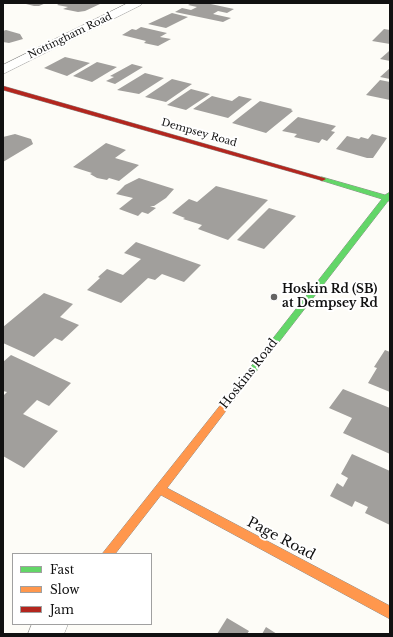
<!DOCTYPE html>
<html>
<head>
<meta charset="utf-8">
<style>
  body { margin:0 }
  #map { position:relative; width:393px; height:637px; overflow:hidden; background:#fdfcf7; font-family:"Libre Baskerville",serif }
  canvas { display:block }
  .frame { position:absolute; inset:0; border:4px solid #111; pointer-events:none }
  .legend { position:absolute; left:12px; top:553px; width:140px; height:72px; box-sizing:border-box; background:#fff; border:1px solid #a0a0a0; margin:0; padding:5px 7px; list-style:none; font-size:12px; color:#111 }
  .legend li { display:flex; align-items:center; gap:8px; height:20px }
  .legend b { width:20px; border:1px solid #a0a0a0 }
</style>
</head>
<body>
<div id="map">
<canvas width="393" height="637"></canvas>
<div class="frame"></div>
<ul class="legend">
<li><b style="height:5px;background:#63d668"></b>Fast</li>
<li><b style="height:5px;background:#ff974d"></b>Slow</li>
<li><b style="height:5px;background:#b3261e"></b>Jam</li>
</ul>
</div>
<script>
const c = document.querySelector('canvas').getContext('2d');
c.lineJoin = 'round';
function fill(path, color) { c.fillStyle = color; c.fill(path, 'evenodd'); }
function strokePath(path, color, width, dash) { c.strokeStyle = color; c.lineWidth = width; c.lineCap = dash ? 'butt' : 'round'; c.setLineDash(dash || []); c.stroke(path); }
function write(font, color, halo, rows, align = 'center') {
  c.font = font + ' "Libre Baskerville",serif'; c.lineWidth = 4; c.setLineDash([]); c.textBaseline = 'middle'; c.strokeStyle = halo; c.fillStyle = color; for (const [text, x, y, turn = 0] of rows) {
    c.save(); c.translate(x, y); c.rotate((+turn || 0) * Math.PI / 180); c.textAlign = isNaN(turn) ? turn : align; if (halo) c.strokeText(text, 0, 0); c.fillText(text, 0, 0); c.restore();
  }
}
const building = new Path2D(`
  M22 3H46L39 6H34Z
  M60 3H97L100 4 85 11 78 12 63 9 68 7 57 5Z
  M192 3H206L234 9 227 13 218 11 213 14 231 18 223 22 175 12 182 8 191 10 197 7 188 5Z
  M172 13 188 17 166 28 148 24Z
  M141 27 167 33 160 37 171 39 158 46 144 43 146 41 122 35 132 29 136 30Z
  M384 29 390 30V44L372 41Z
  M6 30 20 34 23 39 9 43 3 42V31Z
  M390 50V61L380 59 388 52Z
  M65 57 82 61 90 63 67 76 44 68Z
  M97 62 117 67 92 82 73 76Z
  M132 64 143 67 115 84 106 81 114 77 110 76Z
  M390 68V79L380 77Z
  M145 73 164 78 139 94 117 90Z
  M172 79 192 84 166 102 145 97Z
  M380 80 390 82V100L366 95Z
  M191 89 210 94 186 110 167 105Z
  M212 96 232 101 239 96 252 99 228 118 193 109Z
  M260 101 292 109 291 110 293 111 266 133 232 123Z
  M298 117 336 126 331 131 335 132 327 141 322 139 319 143 294 137 297 134 282 131Z
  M15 134 31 139 33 144 3 162V137Z
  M372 134 387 138 373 158H367L336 149 347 136 359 139 361 137 368 139Z
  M106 143 126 150 115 158 139 165 119 181 109 178 107 180 97 178 90 174 92 173 73 167Z
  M139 178 174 189 166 198 154 206H150L156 208 148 214 142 212 138 216 119 209 133 198 116 194 125 185Z
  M216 186 268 200 228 240 198 229 202 225 183 219 185 218 172 213 189 199 197 202Z
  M269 208 296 216 264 249 237 240Z
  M136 242 201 265 184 282 162 274 155 280 148 278 121 303 87 290 100 278 98 277 107 269 123 275 141 259 124 253Z
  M44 293 73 304 60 317 79 325 62 341 55 338 34 357 3 343V327Z
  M385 350 390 352V392L368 383 377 368 374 367Z
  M11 355 71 383 49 406 37 400 23 414 58 431 24 468 3 456V396L7 392 3 391V362Z
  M343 389 390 408V454L343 433 352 418 329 408Z
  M352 454 390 471V525L365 513 368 507 355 501 352 507 330 496 337 483 343 487 348 478 341 474Z
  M227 618 249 631 247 634H217Z
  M266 627 277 634H262Z`);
const street = new Path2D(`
  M128 3H143L141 5 3 74V65Z
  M32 624H68L64 634H28Z`);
const fast = new Path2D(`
  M322 177 385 195 390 192V201H388L248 382H242L240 380 242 378 382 199 320 180V178Z`);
const slow = new Path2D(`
  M245 377 248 378 250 380 248 382 167 488 390 606V619L161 495 115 554H102L242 378Z`);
const jam = new Path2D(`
  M3 86 324 178 326 179 322 181 320 180 3 90Z`);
const markers = [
  [274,297,4,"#646362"]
];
const farStreetnames = [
  ["Nottingham Road",70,36,-26],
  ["Dempsey Road",199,133,16]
];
const poiNames = [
  ["Hoskin Rd (SB)",282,290],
  ["at Dempsey Rd",282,304]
];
const streetNames = [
  ["Hoskins Road",249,374,-52]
];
const nearStreetnames = [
  ["Page Road",281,539,28]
];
fill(building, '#a19f9c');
strokePath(street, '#979795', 1);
strokePath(fast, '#8e8d8b', 1);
strokePath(slow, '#8e8d8b', 1);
strokePath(jam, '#8e8d8b', 1);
fill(street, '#fffffe');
fill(fast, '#63d668');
fill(slow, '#ff974d');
fill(jam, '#b3261e');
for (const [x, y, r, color] of markers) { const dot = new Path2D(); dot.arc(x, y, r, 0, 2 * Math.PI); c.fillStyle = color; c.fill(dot); strokePath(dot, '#fff', 1.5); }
write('10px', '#111', '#fff', farStreetnames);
write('bold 12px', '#111', '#fff', poiNames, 'left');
write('12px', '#111', '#fff', streetNames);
write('14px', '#111', '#fff', nearStreetnames);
</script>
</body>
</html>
